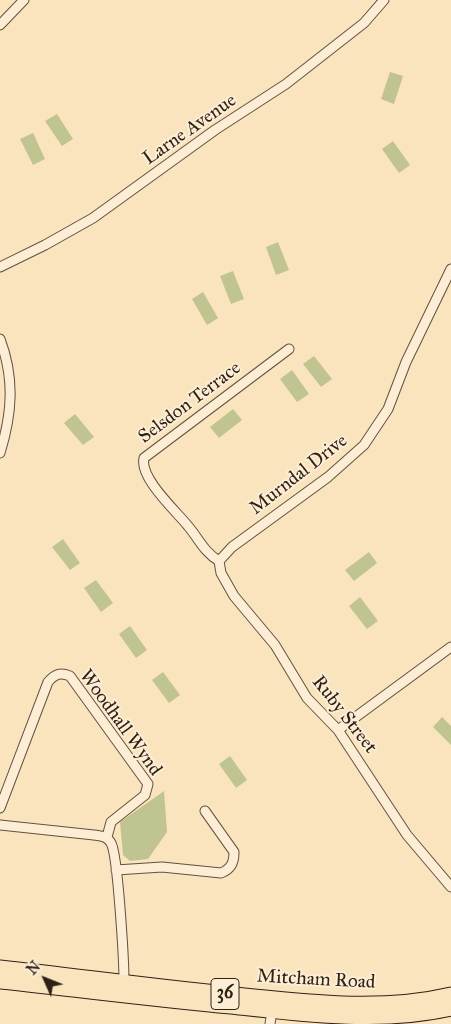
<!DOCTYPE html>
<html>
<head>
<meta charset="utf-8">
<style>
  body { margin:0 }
  #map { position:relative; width:451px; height:1024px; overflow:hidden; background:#fae4bd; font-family:"IM FELL Great Primer",serif }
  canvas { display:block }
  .north { position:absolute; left:20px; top:954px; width:50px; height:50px; -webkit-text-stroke:4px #fcedd4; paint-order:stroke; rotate:314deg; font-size:14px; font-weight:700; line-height:20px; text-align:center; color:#2e2116 }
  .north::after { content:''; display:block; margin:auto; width:18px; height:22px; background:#2e2116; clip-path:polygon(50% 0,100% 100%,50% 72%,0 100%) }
</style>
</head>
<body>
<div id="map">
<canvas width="451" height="1024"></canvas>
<div class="north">N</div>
</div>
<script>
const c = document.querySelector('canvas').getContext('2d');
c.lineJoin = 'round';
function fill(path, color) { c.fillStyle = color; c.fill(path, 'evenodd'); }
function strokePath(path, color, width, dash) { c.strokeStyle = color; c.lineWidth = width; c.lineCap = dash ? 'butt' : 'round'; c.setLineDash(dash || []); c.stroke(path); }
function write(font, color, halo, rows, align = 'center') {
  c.font = font + ' "IM FELL Great Primer",serif'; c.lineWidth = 4; c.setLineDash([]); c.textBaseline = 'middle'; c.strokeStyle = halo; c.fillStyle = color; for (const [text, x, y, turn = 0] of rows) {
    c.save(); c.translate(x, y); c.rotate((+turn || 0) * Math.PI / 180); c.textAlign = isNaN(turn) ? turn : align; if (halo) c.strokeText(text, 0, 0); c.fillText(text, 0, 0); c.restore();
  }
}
const green = new Path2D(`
  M390 72 403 76 394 104 381 99Z
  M57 114 73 139 62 146 45 121Z
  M33 133 45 159 33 165 20 139Z
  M393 141 410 165 399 173 382 149Z
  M278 242 289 270 276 275 266 247Z
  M233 271 244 299 231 304 220 276Z
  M203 292 218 318 207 325 192 299Z
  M314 356 332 379 321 387 303 364Z
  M292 370 309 394 297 402 280 379Z
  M233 409 242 420 219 438 210 427Z
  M75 414 94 437 83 445 64 423Z
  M63 539 80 563 70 570 52 547Z
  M369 552 377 563 354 581 345 570Z
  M96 580 113 603 101 612 84 588Z
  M360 597 378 621 367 629 349 606Z
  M130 626 147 650 136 658 119 634Z
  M163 672 180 695 169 703 152 680Z
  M442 717 451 726V745L433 727Z
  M230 756 247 780 236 788 219 764Z
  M164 791 167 832 148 859 130 861 123 855 120 822Z`);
const minor = new Path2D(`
  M0 25 24 0
  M0 267 45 245 93 218 215 130 286 84 364 23 384 0
  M0 339C15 379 12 414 0 453
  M219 561 221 573 234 596 275 645 307 698 338 730 407 835 451 887
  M219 561 232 547 328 477 364 445 388 409 406 362 451 269
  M219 561C204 552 199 539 188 526 177 512 139 478 144 458L289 349
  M338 730 451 647
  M0 808 48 682C55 674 60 672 70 676L148 784 145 795 111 822 107 837
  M0 825 94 835C101 836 107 836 111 843 118 855 124 962 124 982
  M116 870 162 867 221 873C231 869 234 863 234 852L205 811
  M270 1024 272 1011`);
const primary = new Path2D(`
  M0 968C81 977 163 988 244 996 313 1003 383 1011 451 995
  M0 981C77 989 154 999 231 1006 303 1014 380 1024 451 1008`);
const shields = [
  [225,994,28]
];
const shieldNames = [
  ["36",225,994]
];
const streetNames = [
  ["Larne Avenue",190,130,-35],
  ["Selsdon Terrace",190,403,-37],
  ["Murndal Drive",299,475,-38],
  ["Ruby Street",344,715,52],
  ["Woodhall Wynd",120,723,54],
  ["Mitcham Road",316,980,3]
];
fill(green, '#c0c490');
strokePath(minor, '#615240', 11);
strokePath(primary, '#2e2116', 17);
strokePath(minor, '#fcedd4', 9);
strokePath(primary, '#fae4bd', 15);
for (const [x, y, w] of shields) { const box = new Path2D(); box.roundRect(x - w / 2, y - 15.5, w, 31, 4); c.fillStyle = '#fcedd4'; c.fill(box); strokePath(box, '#2e2116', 1); }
write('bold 18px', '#2e2116', null, shieldNames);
write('19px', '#2e2116', '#fcedd4', streetNames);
</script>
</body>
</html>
